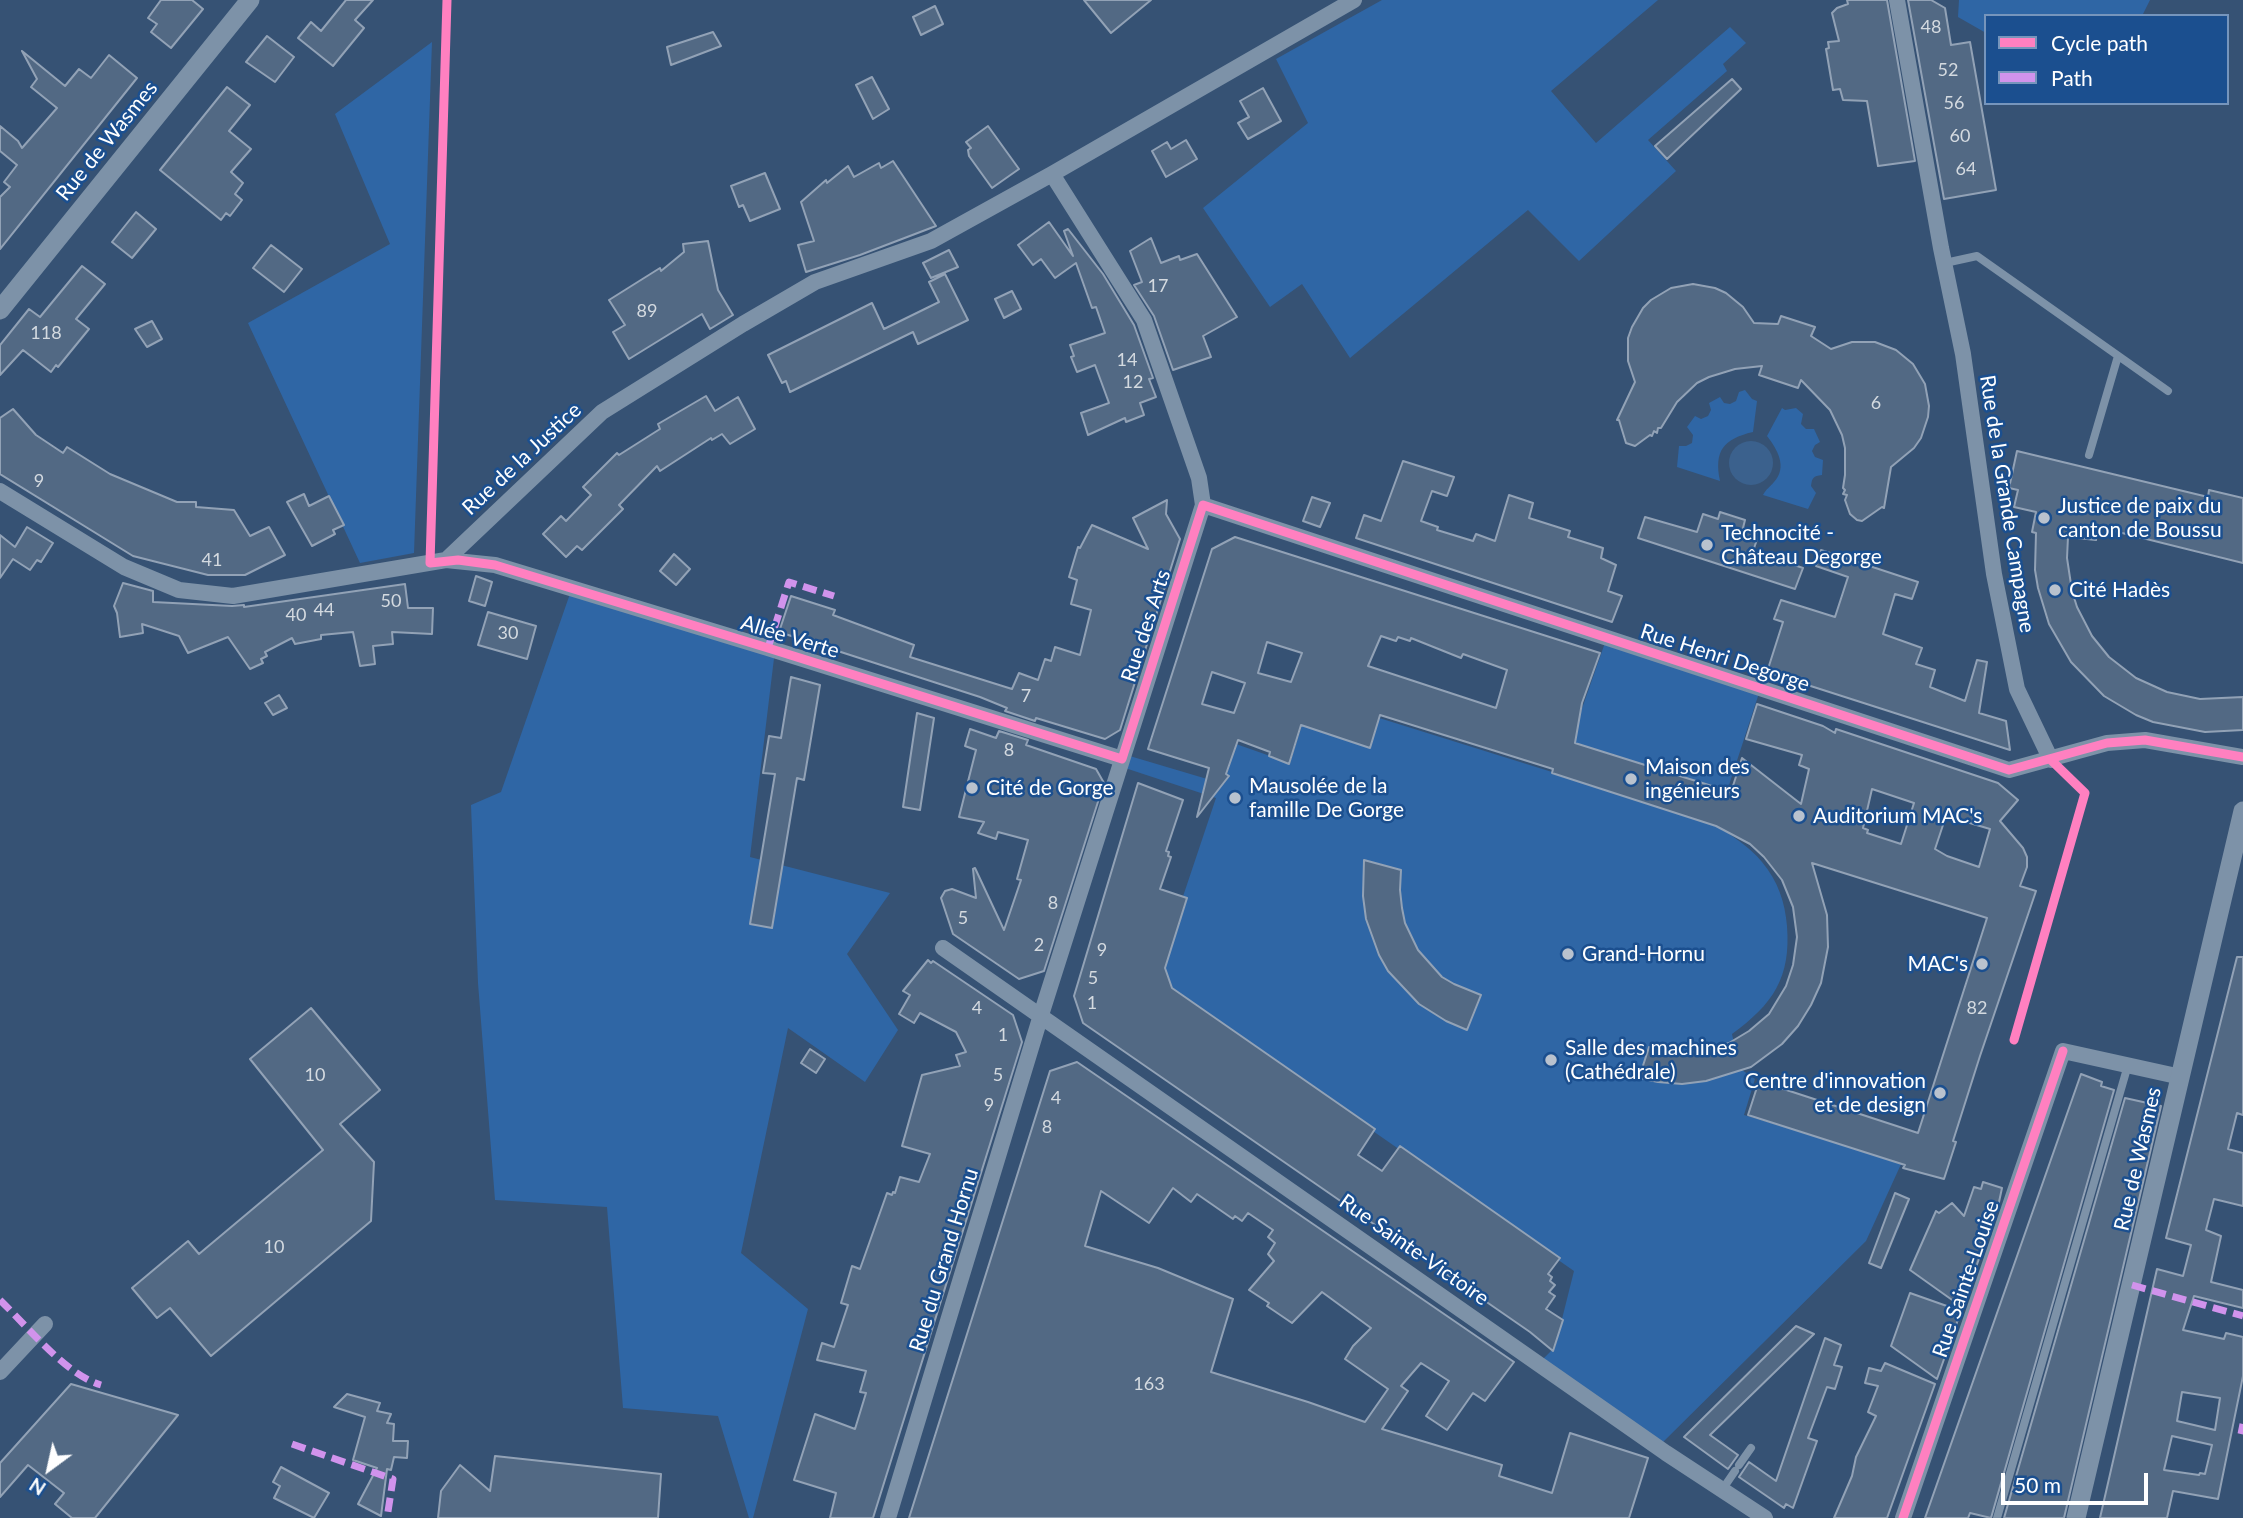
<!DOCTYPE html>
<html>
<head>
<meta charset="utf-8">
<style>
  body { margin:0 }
  #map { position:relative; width:2243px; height:1518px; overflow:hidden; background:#365274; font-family:Lato,sans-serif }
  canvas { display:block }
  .legend { position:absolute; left:1984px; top:14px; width:245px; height:91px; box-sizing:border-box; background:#1b4f8f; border:2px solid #7695bc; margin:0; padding:9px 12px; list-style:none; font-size:21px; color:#fff }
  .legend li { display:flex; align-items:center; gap:14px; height:35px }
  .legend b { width:35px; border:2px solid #7695bc }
  .north { position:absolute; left:14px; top:1434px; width:70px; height:70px; -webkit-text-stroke:5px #1b4f8f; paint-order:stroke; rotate:213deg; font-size:19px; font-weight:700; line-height:28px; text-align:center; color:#fff }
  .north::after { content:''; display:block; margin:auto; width:24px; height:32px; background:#fff; clip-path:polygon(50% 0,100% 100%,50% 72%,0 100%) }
  .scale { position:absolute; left:2001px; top:1473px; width:147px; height:32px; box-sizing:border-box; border:4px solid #fff; border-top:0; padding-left:9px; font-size:21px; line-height:24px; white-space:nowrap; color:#fff; -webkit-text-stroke:5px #1b4f8f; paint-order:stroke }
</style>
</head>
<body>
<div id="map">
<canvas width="2243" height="1518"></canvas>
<ul class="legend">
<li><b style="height:9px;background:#ff80c0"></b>Cycle path</li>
<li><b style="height:9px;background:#d193ec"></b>Path</li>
</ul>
<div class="north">N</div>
<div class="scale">50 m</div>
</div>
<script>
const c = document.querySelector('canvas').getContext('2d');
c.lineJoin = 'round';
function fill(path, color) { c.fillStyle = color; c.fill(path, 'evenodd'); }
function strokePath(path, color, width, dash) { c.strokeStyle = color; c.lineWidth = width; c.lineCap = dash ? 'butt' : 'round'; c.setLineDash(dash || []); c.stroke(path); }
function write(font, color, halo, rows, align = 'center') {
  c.font = font + ' Lato,sans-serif'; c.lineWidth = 5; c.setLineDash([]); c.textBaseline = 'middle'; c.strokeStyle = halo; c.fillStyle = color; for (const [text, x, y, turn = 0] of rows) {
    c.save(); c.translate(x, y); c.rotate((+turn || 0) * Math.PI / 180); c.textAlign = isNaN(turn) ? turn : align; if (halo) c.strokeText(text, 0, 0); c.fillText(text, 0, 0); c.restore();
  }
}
const green = new Path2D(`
  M1382 0H1658L1551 91 1596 143 1730 27 1746 43 1723 64 1727 71 1648 140 1676 171 1579 261 1528 210 1350 358 1302 284 1270 307 1203 208 1308 123 1276 59Z
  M1959 0H2150L2142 16H1986V33L1958 17Z
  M432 42 414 553 360 563 248 323 390 244 335 114Z
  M1745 390 1752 399 1757 401 1753 432C1723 439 1714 451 1720 481L1677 467 1679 446H1686L1692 443 1693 435 1687 427 1695 416 1701 419 1708 416 1711 410 1709 403 1720 397 1724 403 1730 404 1736 401 1739 392Z
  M1782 408 1785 410 1796 408 1803 414 1801 424 1806 429H1814L1820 442 1815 445 1812 451 1815 457 1823 460 1822 475C1813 476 1812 478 1811 486L1816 493 1808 509 1763 495C1766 489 1770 487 1774 482 1788 467 1777 449 1767 436Z
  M572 588 775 650 750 857 890 893 847 954 898 1030 865 1082 788 1028 741 1253 808 1309 753 1518H749L718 1416 623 1408 607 1207 495 1200 478 983 471 805 501 792Z
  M1607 637 1761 687 1716 825C1733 837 1749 846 1762 862 1778 881 1785 902 1787 926 1791 978 1773 1004 1732 1034L1739 1068 1755 1079 1744 1115 1902 1162 1866 1241 1658 1447 1543 1359 1555 1347 1574 1271 1176 994 1159 968 1216 798 1119 766 1123 754 1224 784 1236 744 1290 763 1302 725 1367 746 1376 717 1552 772 1563 738 1572 737Z`);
const water = new Path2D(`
  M1729 463a22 22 0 1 1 44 0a22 22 0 1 1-44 0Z`);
const building = new Path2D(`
  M161 0H192L203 9 171 48 151 32 157 24 148 18Z
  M346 0H373L355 20 364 28 333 66 298 38 311 22 321 31Z
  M1084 0H1151L1111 33Z
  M1847 0H1887L1915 161 1878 166 1867 101 1843 100 1840 89 1833 90 1826 49 1829 48 1828 42 1839 41 1832 13 1837 8 1848 4Z
  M1908 0H1931L1945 8 1951 45 1970 42 1996 190 1944 199Z
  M935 6 943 24 921 35 913 17Z
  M713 32 721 46 671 65 667 47Z
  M267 36 294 57 275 82 246 62Z
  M22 51 65 86 79 69 91 78 109 55 137 78 0 249V197L10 187 4 182 17 165 0 151V126L18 141 22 148 57 108 31 87 37 79Z
  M872 77 889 109 873 119 856 85Z
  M1732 79 1741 89 1667 159 1655 146Z
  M227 87 250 105 229 131 251 149 231 172 243 183 235 194 242 200 230 216 226 213 221 220 160 170Z
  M1263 88 1281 121 1248 139 1238 123 1249 117 1240 101Z
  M988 126 1019 169 992 188 969 156 968 150 971 148 966 142Z
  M1186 140 1197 159 1166 177 1152 151 1167 142 1171 149Z
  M893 161 936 226 860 255 806 272 798 245 814 241 801 202 826 180 827 183 848 166 854 177 879 163 881 168Z
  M765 173 780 209 750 221 743 205 739 207 731 186Z
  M136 212 156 229 132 258 112 242Z
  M1049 222 1073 256 1064 231 1068 229 1103 274 1134 325 1153 378 1149 379 1156 397 1140 403 1144 415 1126 422 1125 418 1088 435 1081 413 1109 403 1095 365 1077 372 1071 357 1074 356 1070 345 1105 333 1096 307 1092 308 1076 263 1055 278 1041 259 1033 265 1018 245Z
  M1151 238 1161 263 1179 256 1180 260 1197 254 1237 317 1203 336 1211 357 1173 370 1154 316 1134 285 1142 282 1130 251Z
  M708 241 718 290 733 315 710 329 702 314 629 359 613 332 625 325 609 300 660 268 661 271 684 252 683 244Z
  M271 245 302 269 284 292 253 268Z
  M949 250 958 267 931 278 923 263Z
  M82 266 105 284 76 319 89 329 58 367 56 365 51 372 23 350 0 375V345L29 309 40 317Z
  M945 274 968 320 918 344 913 332 790 392 786 381 782 383 768 355 872 303 884 329 939 302 929 282Z
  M1693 284 1715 288 1726 293 1743 307 1754 323 1778 324 1781 316 1815 327 1811 336 1831 349 1852 342H1875L1896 350 1913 364 1925 384 1929 406 1928 417 1921 438 1914 448 1891 467 1884 508 1882 507 1862 521 1857 520 1850 514 1845 500 1847 495 1843 494 1845 490 1843 488 1845 475V448L1842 435 1830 410 1801 380 1798 388 1759 375 1762 366 1735 369 1709 377 1697 383 1677 402 1661 428H1658L1657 433 1654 431 1652 436 1650 435 1635 446 1626 443 1619 420H1617L1635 382 1628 361V338L1632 327 1643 308 1651 300 1671 288Z
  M1012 291 1021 309 1004 318 995 299Z
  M152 321 162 339 147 347 135 329Z
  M706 396 715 411 738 397 755 429 730 444 722 434 712 440 711 438 660 471 657 466 619 505 623 509 582 550 577 546 566 557 543 534 561 516 566 521 591 495 583 487 617 453 619 455 660 429 658 424Z
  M13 409 36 435 63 453 67 447 110 474 177 502H196V507L234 510 250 536 269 527 285 555 245 575H208L133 556 0 474V418Z
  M2017 451 2208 497 2209 490 2243 498V563L2098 527 2096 540 2068 537 2067 558 2072 591 2077 607 2092 636 2109 657 2136 678 2167 692 2200 699 2243 697V730L2205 732 2153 722 2136 715 2104 696 2071 662 2049 624 2038 588 2035 570 2036 533 2032 532 2036 512 2014 507 2018 490 2009 488Z
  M1403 461 1454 477 1447 496 1432 491 1421 521 1438 527 1437 530 1473 541 1476 534 1495 541 1509 495 1533 503 1529 518 1570 531 1568 537 1603 548 1601 558 1616 565 1608 591 1622 596 1612 622 1356 538 1364 515 1381 521Z
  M304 494 309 506 329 496 344 525 333 530 335 534 312 546 287 502Z
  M1312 497 1330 503 1320 527 1303 521Z
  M1167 500 1166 514 1180 539 1120 730 1105 739 1036 718 1035 721 1005 711 1007 708 980 697 779 632 791 596 835 610 833 615 914 645 910 657 1012 689 1019 673 1038 680 1045 659 1051 661 1055 647 1080 655 1091 610 1071 604 1077 580 1069 577 1078 547 1080 548 1092 525 1148 549 1133 518Z
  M1720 512 1745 520 1743 528 1759 534 1753 551 1803 568 1795 589 1638 538 1645 517 1697 532 1703 514 1718 519Z
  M27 527 53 543 41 562 37 560 30 570 13 559 0 578V535L15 547Z
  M1235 537 1600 653 1582 703 1575 743 1731 792 1742 758 1801 804 1809 769 1799 765 1802 755 1746 739 1757 704 1823 726 1835 733 1836 729 1998 783 2018 800 2000 821 2023 848 2027 857V867L2020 886 2036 891 1980 1056 1953 1141 1956 1142 1944 1179 1903 1168 1905 1165 1748 1115 1759 1081 1918 1133 1987 918 1812 863 1827 915 1828 947 1821 983 1811 1005 1798 1026 1782 1044 1751 1067 1706 1081 1682 1084 1658 1082 1639 1078 1649 1047 1678 1053 1705 1051 1729 1043 1749 1031 1769 1014 1786 986 1793 965 1797 937 1793 907 1782 880 1764 857 1750 844 1716 826 1552 773 1553 769 1380 715 1370 748 1301 725 1289 764 1269 756 1270 752 1238 740 1226 774 1229 776 1197 817 1209 768 1148 749 1212 549ZM1381 636 1396 641 1398 637 1410 641 1411 638 1461 658 1463 654 1507 670 1496 708 1368 666ZM1267 642 1302 653 1291 682 1258 673ZM1212 672 1245 683 1234 713 1202 704ZM1872 789 1914 803 1901 844 1867 833 1868 830 1863 828ZM1946 816 1990 829 1979 867 1947 856 1935 849Z
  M1821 550 1918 582 1912 599 1895 594 1883 634 1922 648 1916 664 1935 670 1930 687 1965 701 1977 660 1987 662 1979 713 2006 721 2010 750 1767 672 1783 622 1774 619 1781 600 1835 617 1848 577 1816 566Z
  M674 554 690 569 676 585 660 571Z
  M476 576 492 582 485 606 469 601Z
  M123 583 153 591V602L232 606 244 605V607L405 584 408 608H433L432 634 392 632 393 644 373 646 375 664 360 666 353 632 321 635V639L295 644 292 638 265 652 267 656 261 659 263 663 250 669 228 637 188 653 179 636 142 624 143 633 120 637 117 613 114 606Z
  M488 612 536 626 527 659 478 645Z
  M791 677 820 685 804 780 797 778 772 928 750 924 775 774 763 773 769 736 781 738Z
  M279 695 287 708 273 715 265 703Z
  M917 713 934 718 920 810 903 807Z
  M970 729 996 738 999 731 1028 740 1026 745 1096 769 1104 783 1044 971 1019 979 953 934 941 898 945 891 952 889 976 898 973 869 975 868 1004 930 1021 880 1017 879 1028 840 998 832 996 839 978 833 984 822 959 817 976 750 965 746Z
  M1138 783 1183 800 1166 851 1169 852 1168 856 1171 857 1160 889 1187 898 1165 968 1172 988 1375 1129 1358 1155 1382 1171 1400 1146 1560 1258 1548 1274 1552 1277 1550 1281 1555 1285 1549 1292 1555 1296 1546 1309 1563 1320 1553 1351 1530 1332 1083 1023 1074 996Z
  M1364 860 1401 870 1400 890 1402 908 1405 923 1418 950 1442 977 1454 984 1481 995 1467 1030 1446 1021 1419 1004 1388 971 1379 955 1366 919 1363 896Z
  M2237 957H2243V1115L2237 1113 2228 1149 2243 1153V1206L2214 1199 2206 1230 2221 1236 2211 1282 2243 1290V1308L2194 1296 2183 1330 2224 1339 2226 1333 2243 1337V1376L2218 1499 2173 1491 2167 1518H2100L2157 1269 2183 1276 2191 1245 2166 1238ZM2182 1392 2220 1398 2215 1430 2177 1421ZM2172 1436 2212 1445 2205 1474 2200 1473 2199 1475 2164 1470Z
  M928 960 931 963 933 961 1013 1015 1022 1042 873 1518H830L836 1493 794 1480 815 1414 855 1429 866 1393 860 1392 866 1371 817 1360 822 1343 834 1347 848 1305 841 1303 852 1266 860 1269 887 1193 892 1195 893 1192 895 1193 900 1177 919 1182 930 1154 902 1146 922 1075 960 1066 956 1055 966 1052 956 1032 920 1013 914 1023 899 1014 910 995 903 991Z
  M311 1008 380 1090 340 1124 374 1162 371 1221 211 1356 170 1308 157 1318 132 1288 188 1241 199 1254 323 1150 250 1059Z
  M810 1049 825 1059 816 1073 801 1063Z
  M1077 1062 1514 1362 1485 1401 1473 1393 1447 1430 1426 1416 1449 1381 1421 1363 1401 1386 1408 1391 1382 1429 1502 1465 1499 1476 1552 1493 1570 1433 1648 1458 1629 1518H909L1050 1071ZM1173 1188 1191 1202 1197 1194 1233 1219 1235 1216 1242 1221 1248 1213 1273 1230 1268 1237 1275 1243 1268 1254 1274 1261 1249 1290 1269 1303 1267 1306 1292 1323 1322 1292 1371 1328 1353 1346 1345 1359 1388 1389 1365 1422 1308 1402 1211 1372 1233 1299 1158 1268 1085 1246 1101 1191 1149 1223Z
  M2081 1074 2102 1082 2101 1086 2114 1090 1991 1518 1970 1513 1968 1518H1925Z
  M2125 1098 2161 1106 2064 1518H2004Z
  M1983 1182 2002 1188 1999 1202 1962 1307 1910 1270 1936 1211 1939 1213 1952 1203 1964 1216 1974 1187 1981 1189Z
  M1895 1193 1909 1199 1881 1268 1869 1263Z
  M1910 1293 1961 1311 1937 1379 1891 1346Z
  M1796 1326 1814 1334 1710 1435 1738 1455 1728 1469 1684 1437Z
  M1825 1338 1841 1345 1834 1365 1842 1367 1835 1389 1827 1387 1808 1438 1817 1441 1793 1508 1786 1504 1784 1508 1739 1477 1749 1462 1776 1481Z
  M1885 1363 1935 1384 1887 1518H1834L1852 1476 1856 1457 1876 1416 1868 1412 1878 1386 1865 1383 1869 1368 1881 1371Z
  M71 1384 178 1415 95 1518H72L55 1504 64 1493 28 1465 0 1497V1463Z
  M347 1394 380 1403 377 1411 391 1414 387 1423 394 1424 393 1441H408L407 1458 394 1457 391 1470 387 1469 381 1516 358 1504 377 1468 353 1460 365 1417 334 1407Z
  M495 1456 661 1474 658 1518H438L441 1491 460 1465 490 1491Z
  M281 1467 329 1493 314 1518 274 1498 280 1486 273 1482Z`);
const service = new Path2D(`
  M1945 263 1977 256 2168 391
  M2089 455 2118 356
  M1739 1465 1751 1448
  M1722 1490 1735 1471
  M1997 1518 2128 1065`);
const minor = new Path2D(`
  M1897 0 1941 248 1963 354 1994 574 2017 689 2051 760
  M0 491 124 567 179 590 233 596 446 560 495 565 768 648 1122 759
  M1203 505 2009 770 2107 743 2145 740 2243 757
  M446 560 602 412 743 324 815 282 931 241 1052 174 1354 0
  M943 948 1666 1453 1765 1518
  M0 1372 45 1324
  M888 1518 1041 1015 1203 505 1199 478 1144 320 1052 174
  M1903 1518 2063 1051 2181 1077`);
const tertiary = new Path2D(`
  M0 310 250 0
  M2076 1518 2243 811`);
const quiet = new Path2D(`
  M768 648 789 582 834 596
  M2132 1285 2243 1316
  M0 1300C27 1326 66 1375 101 1385
  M2241 1434 2243 1424
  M292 1444 393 1479 387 1518`);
const cycleway = new Path2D(`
  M447 0 430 563 458 560 495 565 768 648 1122 759 1203 505 2009 770 2107 743 2145 740 2243 757
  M2014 1040 2085 793 2051 760
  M1903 1518 2063 1051`);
const markers = [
  [2044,518,7,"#b9c2ce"],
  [1707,545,7,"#b9c2ce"],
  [2055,590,7,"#b9c2ce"],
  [1631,779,7,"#b9c2ce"],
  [972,788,7,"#b9c2ce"],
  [1235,798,7,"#b9c2ce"],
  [1799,816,7,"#b9c2ce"],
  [1568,954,7,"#b9c2ce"],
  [1982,964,7,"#b9c2ce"],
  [1551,1060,7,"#b9c2ce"],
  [1940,1093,7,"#b9c2ce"]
];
const numberNames = [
  ["48",1931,27],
  ["52",1948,70],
  ["56",1954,103],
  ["60",1960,136],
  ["64",1966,169],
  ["17",1158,286],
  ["89",647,311],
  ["118",46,333],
  ["14",1127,360],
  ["12",1133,382],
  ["6",1876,403],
  ["9",39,481],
  ["41",212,560],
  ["50",391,601],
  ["44",324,610],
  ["40",296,615],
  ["30",508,633],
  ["7",1026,696],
  ["8",1009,750],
  ["8",1053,903],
  ["5",963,918],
  ["2",1039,945],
  ["9",1102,950],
  ["5",1093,978],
  ["1",1092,1003],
  ["4",977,1008],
  ["82",1977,1008],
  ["1",1003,1035],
  ["10",315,1075],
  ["5",998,1075],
  ["4",1056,1098],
  ["9",989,1105],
  ["8",1047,1127],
  ["10",274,1247],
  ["163",1149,1384]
];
const streetNames = [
  ["Rue de Wasmes",107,141,-51],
  ["Rue de la Justice",522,459,-43],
  ["Rue de la Grande Campagne",2007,504,81],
  ["Rue des Arts",1146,626,-72],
  ["Allée Verte",790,637,17],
  ["Rue Henri Degorge",1725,658,18],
  ["Rue de Wasmes",2138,1159,-77],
  ["Rue Sainte-Victoire",1414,1250,35],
  ["Rue du Grand Hornu",944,1260,-73],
  ["Rue Sainte-Louise",1966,1279,-71]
];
const poiNames = [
  ["Justice de paix du",2058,506],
  ["canton de Boussu",2058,530],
  ["Technocité -",1721,533],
  ["Château Degorge",1721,557],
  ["Cité Hadès",2069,590],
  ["Maison des",1645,767],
  ["ingénieurs",1645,791],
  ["Mausolée de la",1249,786],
  ["famille De Gorge",1249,810],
  ["Cité de Gorge",986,788],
  ["Auditorium MAC's",1813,816],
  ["Grand-Hornu",1582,954],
  ["MAC's",1968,964,"right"],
  ["Salle des machines",1565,1048],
  ["(Cathédrale)",1565,1072],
  ["Centre d'innovation",1926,1081,"right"],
  ["et de design",1926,1105,"right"]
];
fill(green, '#2f66a5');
fill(water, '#3b618d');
fill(building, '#526984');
strokePath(building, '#92a2b6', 2);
strokePath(service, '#7d92a8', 8);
strokePath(minor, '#7d92a8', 16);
strokePath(tertiary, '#7d92a8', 19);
strokePath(quiet, '#d193ec', 7, [14, 7]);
strokePath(cycleway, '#ff80c0', 9);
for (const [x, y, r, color] of markers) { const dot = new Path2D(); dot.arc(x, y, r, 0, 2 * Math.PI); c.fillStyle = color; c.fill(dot); strokePath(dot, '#1b4f8f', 2.5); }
write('18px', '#d4dae0', null, numberNames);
write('21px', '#fff', '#1b4f8f', streetNames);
write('21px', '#fff', '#1b4f8f', poiNames, 'left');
</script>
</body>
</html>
